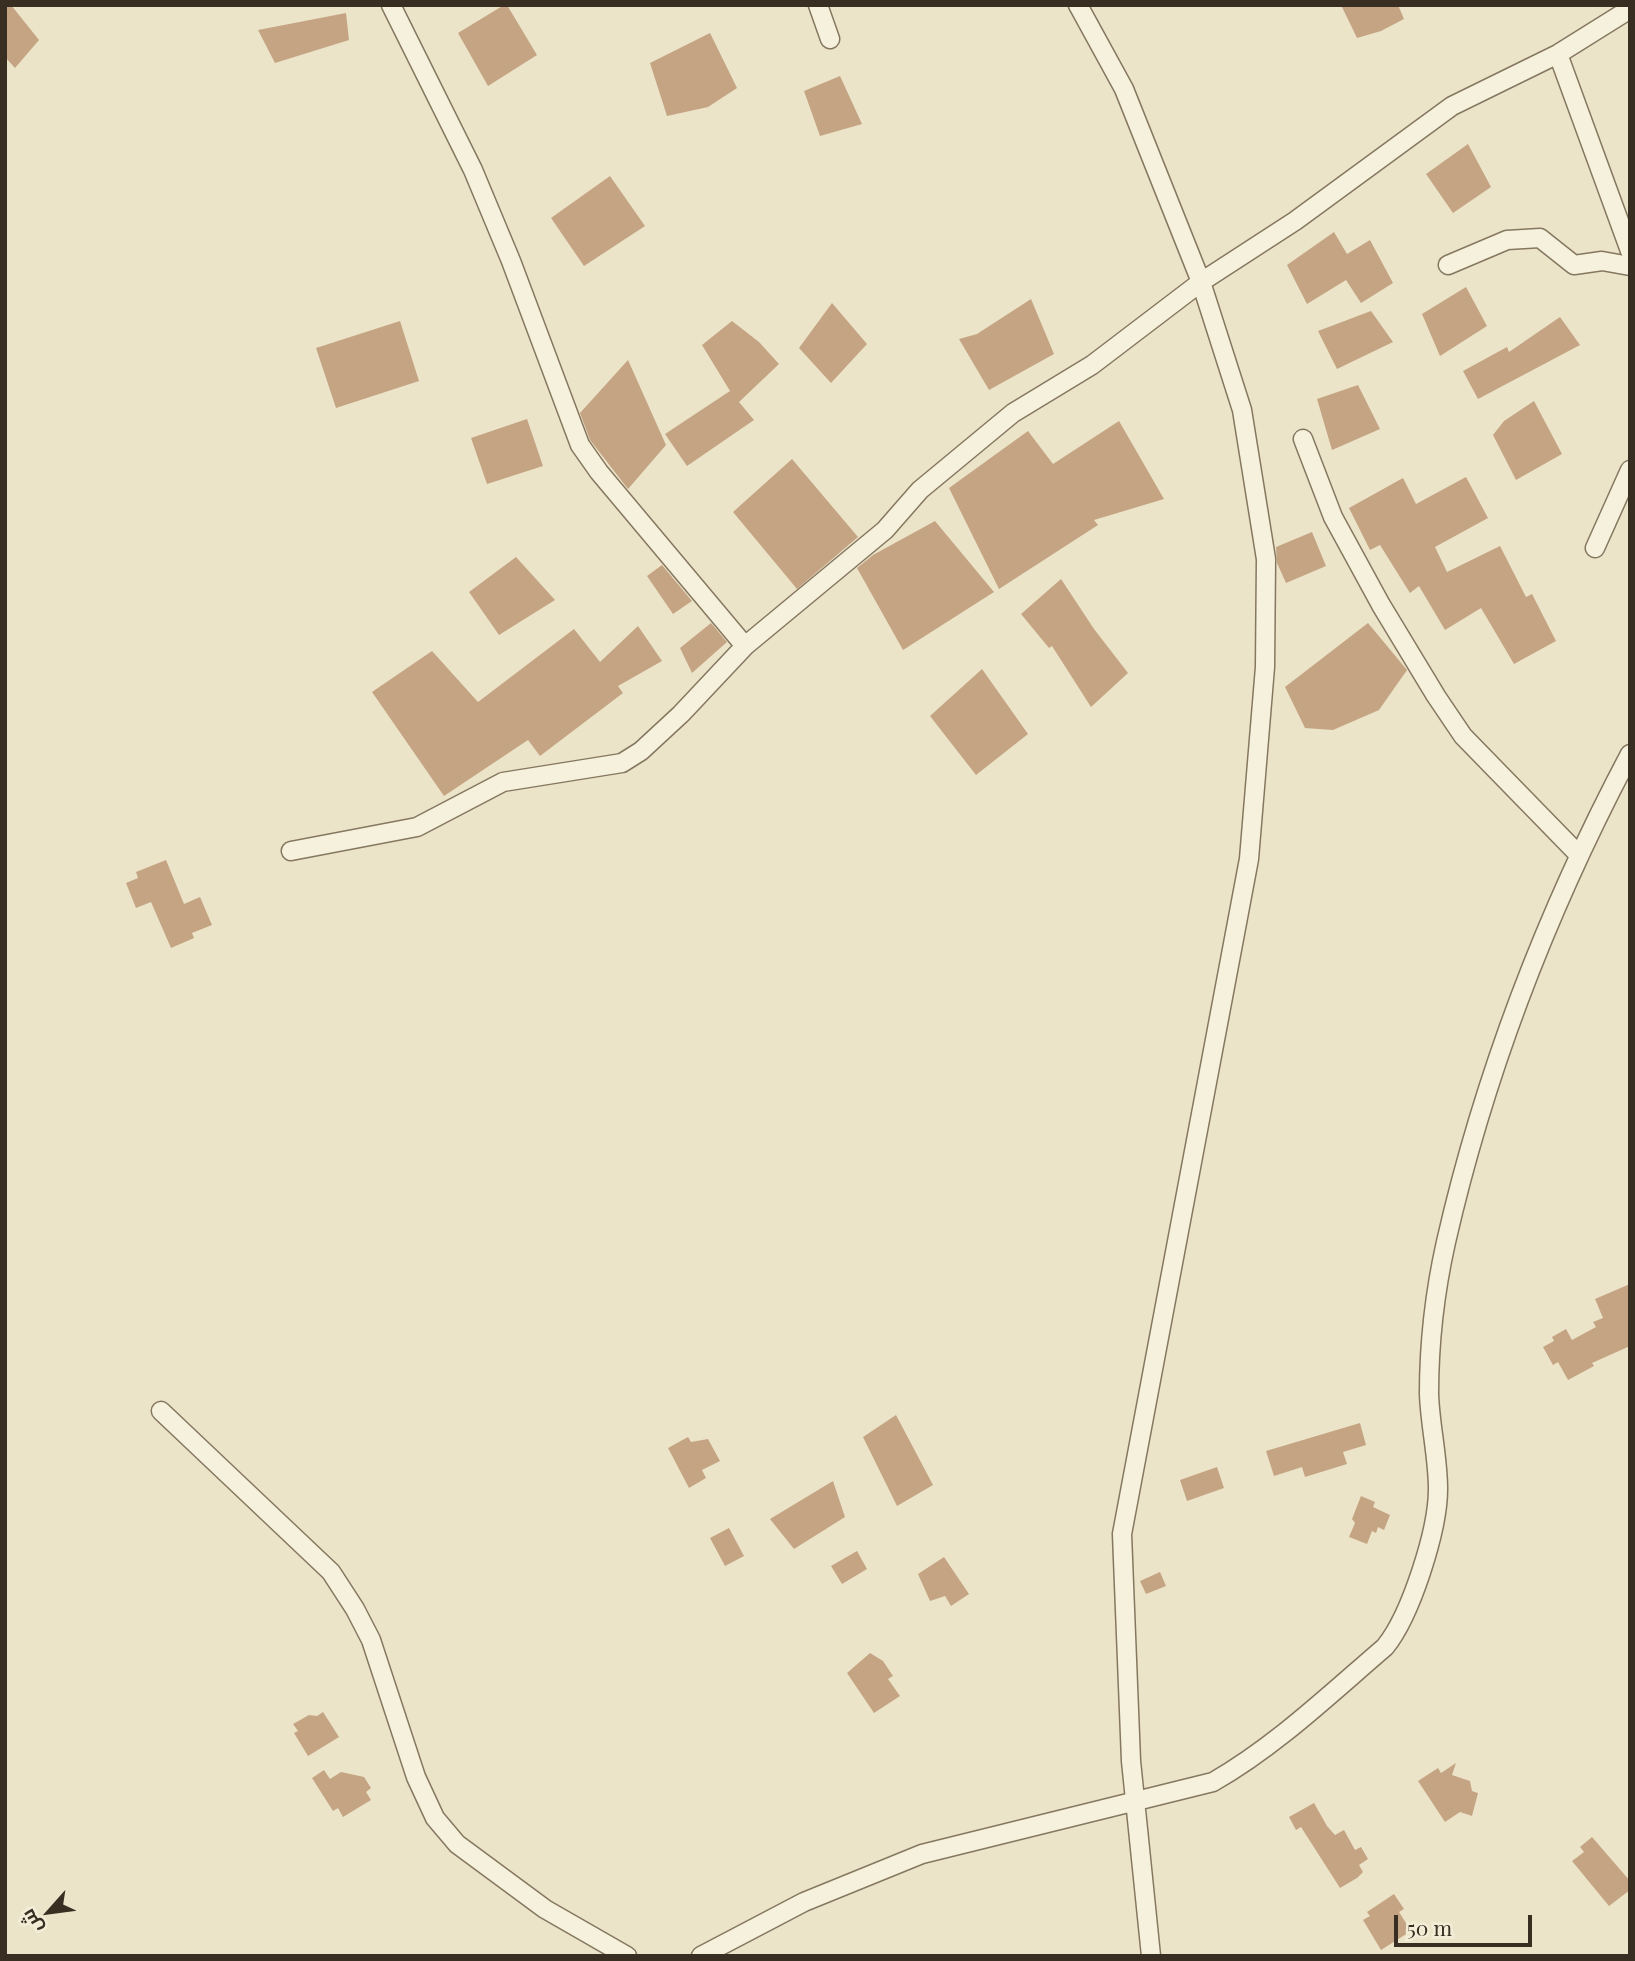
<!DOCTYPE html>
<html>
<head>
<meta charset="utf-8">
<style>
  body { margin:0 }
  #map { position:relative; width:1635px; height:1961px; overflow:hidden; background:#ebe4c9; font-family:"Playfair Display",Cairo,serif }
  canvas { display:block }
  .frame { position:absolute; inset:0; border:7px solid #382e22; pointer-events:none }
  .north { position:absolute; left:14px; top:1877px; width:70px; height:70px; -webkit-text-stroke:5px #f3edd8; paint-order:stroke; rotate:242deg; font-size:19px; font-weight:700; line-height:28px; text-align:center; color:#382e22 }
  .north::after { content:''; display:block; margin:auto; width:24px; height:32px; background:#382e22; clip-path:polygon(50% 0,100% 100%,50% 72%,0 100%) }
  .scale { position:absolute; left:1394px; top:1915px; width:138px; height:32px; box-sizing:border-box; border:4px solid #382e22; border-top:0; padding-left:9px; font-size:21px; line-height:24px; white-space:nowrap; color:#382e22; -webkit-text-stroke:5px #f3edd8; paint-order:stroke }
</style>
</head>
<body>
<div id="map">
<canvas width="1635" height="1961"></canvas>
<div class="frame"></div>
<div class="north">ش</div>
<div class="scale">50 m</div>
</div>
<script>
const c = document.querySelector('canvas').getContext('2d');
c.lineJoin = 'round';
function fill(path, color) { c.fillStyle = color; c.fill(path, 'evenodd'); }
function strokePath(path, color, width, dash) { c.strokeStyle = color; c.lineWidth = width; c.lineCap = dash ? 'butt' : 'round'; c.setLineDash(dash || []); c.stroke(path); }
const building = new Path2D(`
  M5 5H11L39 40 15 68 5 57Z
  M504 5H507L537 55 488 86 458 33Z
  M1341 5H1398L1404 19 1381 31 1357 38Z
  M346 13 349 40 275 63 258 30Z
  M710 33 737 88 708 107 667 116 650 63Z
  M840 76 862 124 820 136 804 91Z
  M1468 144 1491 187 1453 213 1426 174Z
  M610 176 645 226 584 266 551 218Z
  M1334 232 1347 254 1370 240 1393 283 1361 303 1346 280 1307 304 1287 265Z
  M1466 287 1487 326 1440 356 1422 314Z
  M1031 299 1054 354 989 390 959 339 977 334Z
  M832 303 867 344 831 383 799 348Z
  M1371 311 1393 342 1337 369 1318 331Z
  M1560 317 1580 345 1478 399 1463 371 1507 347 1509 352Z
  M400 321 419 381 336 408 316 348Z
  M732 321 759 342 779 364 739 402 754 420 687 466 665 434 730 391 702 345Z
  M628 360 666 445 628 489 590 440 580 413Z
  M1358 385 1380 429 1332 450 1317 399Z
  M1534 401 1562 454 1516 480 1493 435 1504 421Z
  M527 419 543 466 487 484 471 438Z
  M1119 421 1164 499 1094 520 1098 525 999 589 949 488 1028 431 1053 464Z
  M792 459 858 537 797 589 733 512Z
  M1466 477 1488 518 1435 547 1447 572 1500 546 1526 597 1532 594 1556 641 1514 664 1481 608 1445 630 1419 586 1410 593 1380 545 1370 550 1349 508 1403 478 1416 504Z
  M935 521 994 592 903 650 857 568 873 555Z
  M1312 532 1326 566 1286 583 1277 563 1276 547Z
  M516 557 555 600 499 635 469 592Z
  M662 565 692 601 673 614 647 576Z
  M1061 579 1094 629 1128 673 1091 707 1052 646 1049 648 1021 614Z
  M711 623 727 642 692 673 680 648Z
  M1368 623 1407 670 1379 710 1333 730 1305 728 1285 687Z
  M638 626 662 661 618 686 623 693 540 756 528 740 444 796 372 692 432 651 478 702 574 629 600 662Z
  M982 669 1028 734 976 775 930 716Z
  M166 860 184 904 200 897 212 925 192 933 194 938 171 948 151 902 136 908 126 883 138 878 136 872Z
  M1630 1284V1346L1592 1363 1594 1366 1568 1380 1558 1362 1553 1365 1543 1347 1554 1341 1552 1337 1566 1329 1572 1340 1596 1327 1593 1322 1603 1318 1595 1299Z
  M896 1415 933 1485 897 1506 863 1437Z
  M1360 1423 1366 1445 1343 1452 1347 1464 1305 1477 1302 1467 1274 1476 1266 1451Z
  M688 1437 691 1442 708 1439 720 1461 702 1470 706 1478 689 1488 668 1448Z
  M1217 1467 1224 1488 1187 1501 1180 1480Z
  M833 1481 845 1517 794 1549 770 1519Z
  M1361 1496 1375 1502 1373 1507 1390 1515 1384 1530 1378 1527 1376 1533 1372 1531 1367 1544 1349 1537 1355 1523 1352 1519Z
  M729 1528 744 1556 725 1566 710 1538Z
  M857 1551 867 1569 842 1584 831 1566Z
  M944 1557 969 1594 951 1606 945 1596 930 1601 918 1574Z
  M1160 1572 1166 1586 1146 1594 1140 1581Z
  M870 1653 883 1661 893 1676 888 1679 900 1696 874 1713 847 1673Z
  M323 1712 339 1737 308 1756 294 1733 298 1731 293 1724 309 1715 317 1716Z
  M1456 1763 1452 1775 1470 1781 1472 1791 1478 1793 1472 1816 1460 1812 1445 1822 1418 1781 1438 1768 1441 1773Z
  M324 1770 330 1779 341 1772 364 1777 371 1788 366 1792 371 1800 343 1817 338 1808 333 1811 312 1778Z
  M1314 1803 1327 1826 1335 1835 1344 1830 1355 1850 1361 1847 1368 1859 1359 1865 1363 1872 1357 1878 1340 1888 1301 1827 1296 1830 1289 1817Z
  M1592 1837 1630 1881V1890L1609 1906 1572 1861 1584 1852 1580 1847Z
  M1394 1894 1404 1909 1399 1912 1411 1931 1381 1950 1363 1920 1370 1916 1367 1912Z`);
const minor = new Path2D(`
  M391 5 473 170 511 261 580 445 599 472 745 646
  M818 5 830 39
  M1078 5 1124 89 1201 282 1242 410 1266 559 1265 667 1249 859 1122 1534 1131 1761 1151 1956
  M1558 54 1630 251
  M1448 265 1507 240 1540 238 1574 265 1602 261 1630 266
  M1303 439 1333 517 1381 605 1436 696 1463 736 1579 855
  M1595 548 1630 470
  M291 851 417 827 503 782 622 763 641 751 681 714 745 646 885 530 920 490 1013 413 1092 365 1201 282 1295 221 1452 106 1558 54 1630 9
  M161 1411 331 1572 355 1609 371 1640 416 1777 435 1818 457 1844 545 1909 627 1956
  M701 1956 804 1902 922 1854 1213 1782C1276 1746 1330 1694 1385 1647 1411 1615 1438 1530 1438 1489 1438 1457 1430 1425 1429 1394 1429 1344 1435 1291 1446 1242 1485 1071 1548 909 1630 754`);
fill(building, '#c5a483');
strokePath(minor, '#867760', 21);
strokePath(minor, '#f6f1dc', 18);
</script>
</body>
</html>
